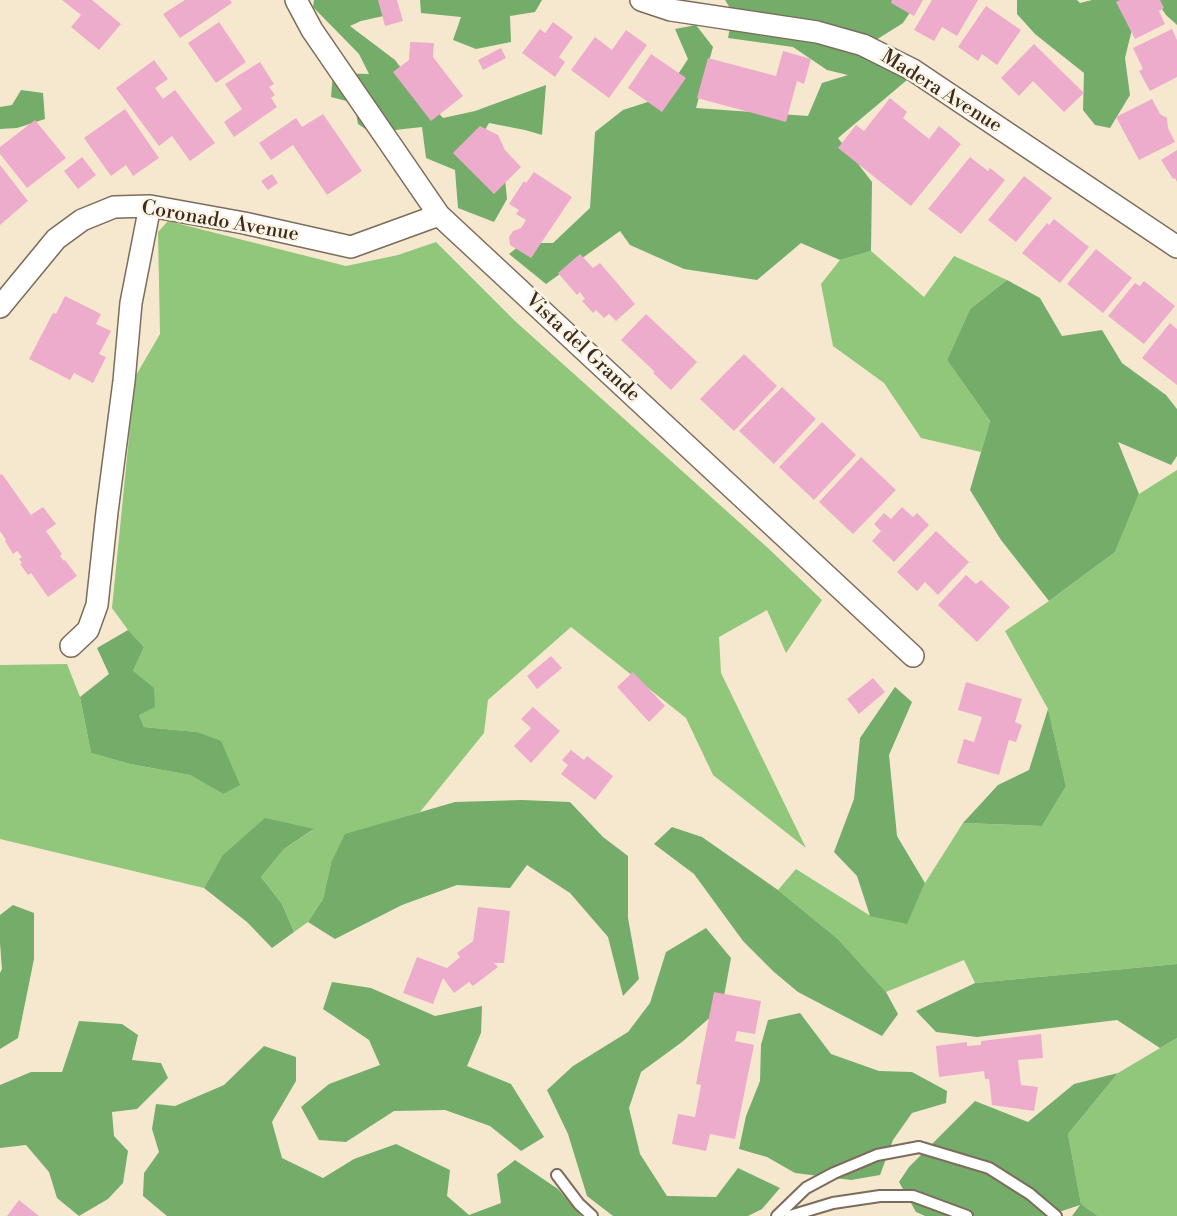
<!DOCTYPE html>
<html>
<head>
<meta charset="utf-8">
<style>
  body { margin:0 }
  canvas { display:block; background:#f6e8cf }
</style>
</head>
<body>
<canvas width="1177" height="1216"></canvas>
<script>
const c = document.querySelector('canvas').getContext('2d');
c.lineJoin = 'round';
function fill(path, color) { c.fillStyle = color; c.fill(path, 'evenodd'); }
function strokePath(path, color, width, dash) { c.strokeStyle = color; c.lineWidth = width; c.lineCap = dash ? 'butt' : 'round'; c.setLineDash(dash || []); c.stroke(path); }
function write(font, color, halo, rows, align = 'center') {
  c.font = font + ' "Libre Bodoni",serif'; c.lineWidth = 5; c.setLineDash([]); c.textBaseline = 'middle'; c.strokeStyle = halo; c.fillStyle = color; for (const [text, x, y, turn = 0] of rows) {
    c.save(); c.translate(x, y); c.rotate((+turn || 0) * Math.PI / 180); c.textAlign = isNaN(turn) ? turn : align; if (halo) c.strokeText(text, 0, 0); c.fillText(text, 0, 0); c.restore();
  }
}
const green = new Path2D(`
  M168 221 346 266 398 255 436 242 515 321 769 549 822 600 786 653 767 610 719 637 721 673 806 848 713 775 686 718 571 627 488 700 484 733 420 812 381 824 331 863 323 899 308 922 294 932 282 904 261 877 284 849 313 830 222 856 204 888 0 839V665L67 664 80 697 91 753 130 764 190 775 223 794 197 732 144 727 139 715 133 671 144 647 128 630 112 608 135 377 160 334 158 232Z
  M871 251 924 297 954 256 1007 280 970 309 947 360 990 421 981 452 921 438 884 383 833 346 821 284 840 260Z
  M1177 470V964L975 983 964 960 886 992 838 939 778 890 796 869 869 915 907 923 925 883 963 823 1042 826 1066 786 1048 709 1005 631 1049 601 1115 552 1139 494Z
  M1177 1038V1216H1098L1081 1204 1068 1134 1118 1073Z`);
const forest = new Path2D(`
  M314 0H391L388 15 361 21 350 26 395 60 418 90 443 118 475 111 546 85 542 135 525 130 489 123 475 147 503 159 507 199 494 222 458 208 455 170 426 158 422 127 395 130 377 137 358 124 354 103 331 97 333 73 369 74 359 54 313 7Z
  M420 0H542L535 12 510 16 511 42 476 49 453 40 461 17 421 13Z
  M725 0H918L903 23 876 40 907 80 838 138 872 182 871 251 840 260 801 243 757 280 684 269 630 245 620 231 546 284 509 254 523 243H553L590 208 595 132 623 110 663 97 688 59 675 29 696 25 713 47 696 108 808 116 822 83 848 75 827 70 793 47 728 38 733 13Z
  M1017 0H1077L1080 3 1092 0H1120L1134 21 1125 58 1130 95 1110 128 1095 125 1083 110 1084 73 1035 34 1017 14Z
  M1156 0H1177V25L1166 15Z
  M21 90 43 93 45 119 17 128 0 129V107L12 105Z
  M1007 280 1040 298 1062 336 1102 330 1122 363 1166 395 1177 409V456L1171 465 1118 442 1139 494 1115 552 1049 601 1001 540 970 490 990 421 947 360 970 309Z
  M128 630 144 647 133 671 154 688 155 707 139 715 144 727 197 732 221 741 240 785 223 794 190 775 130 764 91 753 80 697 109 674 97 648Z
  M895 687 912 702 889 755 897 836 925 883 907 924 870 916 857 876 834 852 854 799 860 738Z
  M1048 709 1066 786 1042 826 963 823 998 785 1029 770Z
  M522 800 570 802 603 837 628 856V918L639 979 623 996 608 937 570 893 527 865 510 888 457 885 402 905 335 939 308 922 323 899 331 863 345 834 455 802Z
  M265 818 314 829 284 849 261 877 282 904 294 932 272 948 247 922 204 888 222 856Z
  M672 827 702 837 778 890 838 939 886 992 898 1014 882 1036 798 992 774 972 743 941 694 874 654 844Z
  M13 905 34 913V959L18 1038 0 1049V973L2 969 0 943V915Z
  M706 928 731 958 722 1007 682 1042 641 1072 629 1108 640 1154 667 1196 716 1197 738 1168 780 1188 762 1209 748 1216H613L587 1196 568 1134 547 1090 573 1066 628 1032 650 1003 666 952Z
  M1177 964V1038L1160 1048 1117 1020 977 1037 936 1032 916 1011 975 983Z
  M332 982 371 988 435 1016 482 1006 481 1033 467 1066 511 1084 544 1137 521 1151 490 1126 445 1110 394 1111 346 1142 319 1140 301 1107 329 1084 380 1065 369 1040 323 1009Z
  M800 1013 831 1054 879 1071 912 1072 947 1091 946 1103 912 1113 893 1140 880 1175 851 1180 795 1173 767 1157 739 1149 746 1116 760 1081 761 1045 768 1020Z
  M79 1021 122 1024 138 1035 132 1060 161 1063 168 1078 137 1109 112 1112 114 1136 128 1151 123 1183 108 1199 79 1216 57 1198 49 1172 26 1145 0 1148V1085L31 1072H62Z
  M264 1046 296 1057V1081L272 1122 282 1158 323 1178 354 1159 396 1144 450 1170 447 1196 469 1215 501 1203 497 1174 515 1160 558 1189 581 1216H167L143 1196 144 1173 159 1152 152 1129 156 1104 175 1106 224 1085Z
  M1118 1073 1068 1134 1081 1204 1098 1216H1072L1080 1205 1047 1216H925L916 1212 899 1182 909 1167 975 1101 1028 1122 1074 1084Z`);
const building = new Path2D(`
  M62 0H92L121 24 99 50 71 27 81 15Z
  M185 0H230L232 3 180 38 163 14Z
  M378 0H397L403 21 385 26Z
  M892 0H923L914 16 891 3Z
  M932 0H978L957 36 942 27 934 41 914 30Z
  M1120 0H1160L1164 8 1159 11 1165 24 1135 39 1116 2Z
  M986 6 1021 30 997 65 982 54 978 61 958 47Z
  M219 22 246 62 216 83 188 43Z
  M553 22 573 37 559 57 565 62 555 77 522 53 540 29 545 33Z
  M1172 29 1177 40V77L1150 91 1139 71 1143 69 1133 48Z
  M626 30 647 45 609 98 571 70 595 37 612 50Z
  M410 42 434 43 433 57 463 96 431 121 393 72 409 60Z
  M1034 44 1084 93 1064 112 1033 81 1019 96 1001 78Z
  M501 48 506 58 483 70 478 60Z
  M783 51 811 59 804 84 797 81 786 122 697 98 708 58 776 76Z
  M651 54 686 78 662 112 628 88Z
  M154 60 168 79 155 88 163 99 175 90 215 143 190 161 172 136 159 146 116 88Z
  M260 62 274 84 269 87 275 95 271 98 277 107 234 137 224 122 242 109 225 84Z
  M890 98 907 112 903 118 929 139 939 126 961 144 911 206 838 148 856 125 864 131Z
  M1152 99 1160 114 1167 118 1168 128 1175 142 1139 160 1116 117Z
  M125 109 159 158 133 176 126 165 111 176 84 138Z
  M323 114 362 171 327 195 293 145 271 160 259 143 296 118 302 127Z
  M35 120 66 158 27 188 0 154V147Z
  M480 126 498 135 505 150 521 167 494 194 453 153Z
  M1177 150V182L1175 178 1173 179 1161 160Z
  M82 157 96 175 78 189 64 171Z
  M970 157 988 171 990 168 1005 180 961 234 928 209Z
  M0 165 28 201 0 225Z
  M534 172 572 197 531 258 510 245 509 237 513 231 521 228 526 220 516 214 519 210 509 204 524 181 526 183Z
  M272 174 278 183 268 190 261 181Z
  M1024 176 1052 198 1016 242 988 220Z
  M1054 219 1089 247 1060 283 1022 253 1047 223 1049 225Z
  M1096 249 1132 278 1103 313 1067 284Z
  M580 254 593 268 600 263 635 304 616 321 609 314 604 318 596 310 593 313 582 301 585 299 580 292 577 295 558 273Z
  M1144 281 1175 306 1144 344 1108 316 1135 283 1140 286Z
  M65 296 101 314 96 324 111 331 99 354 106 357 93 383 74 373 70 380 29 359 53 313 56 314Z
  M646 314 697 362 671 390 653 373 655 372 621 340Z
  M1170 323 1177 329V385L1142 358Z
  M744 354 777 386 734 431 700 399Z
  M782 387 816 419 774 464 739 431Z
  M822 422 856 455 814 500 779 467Z
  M861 457 896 490 853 534 819 502Z
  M2 474 31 515 43 507 56 524 46 531 62 554 60 556 64 561 65 560 77 576 48 597 31 573 28 575 20 564 22 563 19 559 22 557 17 551 13 554 5 541 6 540 0 531V475Z
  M902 507 913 517 917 513 929 525 894 562 872 541 881 531 874 524 884 513 891 519Z
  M936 531 969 562 938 595 925 582 917 591 897 572Z
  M966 575 976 584 981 580 1010 607 977 642 938 605Z
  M551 656 562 668 537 689 527 676Z
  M633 672 665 706 649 722 617 687Z
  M873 678 885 692 859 714 847 699Z
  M966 682 1022 699 1015 722 1022 725 1016 742 1009 740 999 775 957 763 964 739 974 742 982 717 958 710Z
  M533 707 560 731 531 763 514 746 531 728 521 719Z
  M571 750 584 760 587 756 613 776 595 800 561 774 568 765 562 760Z
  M478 907 510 911 504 963H494L498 967 473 986 469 982 454 993 443 978 433 1004 403 993 417 957 447 968 460 957 457 953 473 941Z
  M714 992 761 1001 755 1034 737 1031 735 1041 754 1045 735 1139 710 1134 706 1151 672 1144 678 1114 695 1117 701 1085 696 1084Z
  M1041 1034 1043 1058 1018 1060 1021 1085 1038 1087 1034 1111 992 1105 989 1079H985L984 1071 939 1077 936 1046 967 1042V1046L981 1045V1041Z
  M19 1200 39 1216H7Z`);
const service = new Path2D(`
  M557 1175 579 1204 592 1216
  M777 1216 806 1188 834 1173 877 1155 919 1147 989 1168 1030 1194 1056 1216
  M790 1216 833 1203 880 1196H913L967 1216`);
const minor = new Path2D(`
  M296 0 312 30 439 215 913 656
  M641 0 671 10 817 32 863 45 913 70 1177 247
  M0 307 56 239 82 220 114 207 150 206 244 223 351 247 439 215
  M71 646 88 630 97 605 107 512 124 381 131 303 150 206`);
const streetNames = [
  ["Madera Avenue",941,92,32],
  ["Coronado Avenue",220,222,10],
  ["Vista del Grande",582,348,43]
];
fill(green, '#90c77a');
fill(forest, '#74ac6a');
fill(building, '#eeaccd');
strokePath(service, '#7c6c5c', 14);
strokePath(minor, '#7c6c5c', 24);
strokePath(service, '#fff', 10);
strokePath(minor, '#fff', 21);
write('20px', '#3b2a1e', '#fcf5e5', streetNames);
</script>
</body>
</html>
